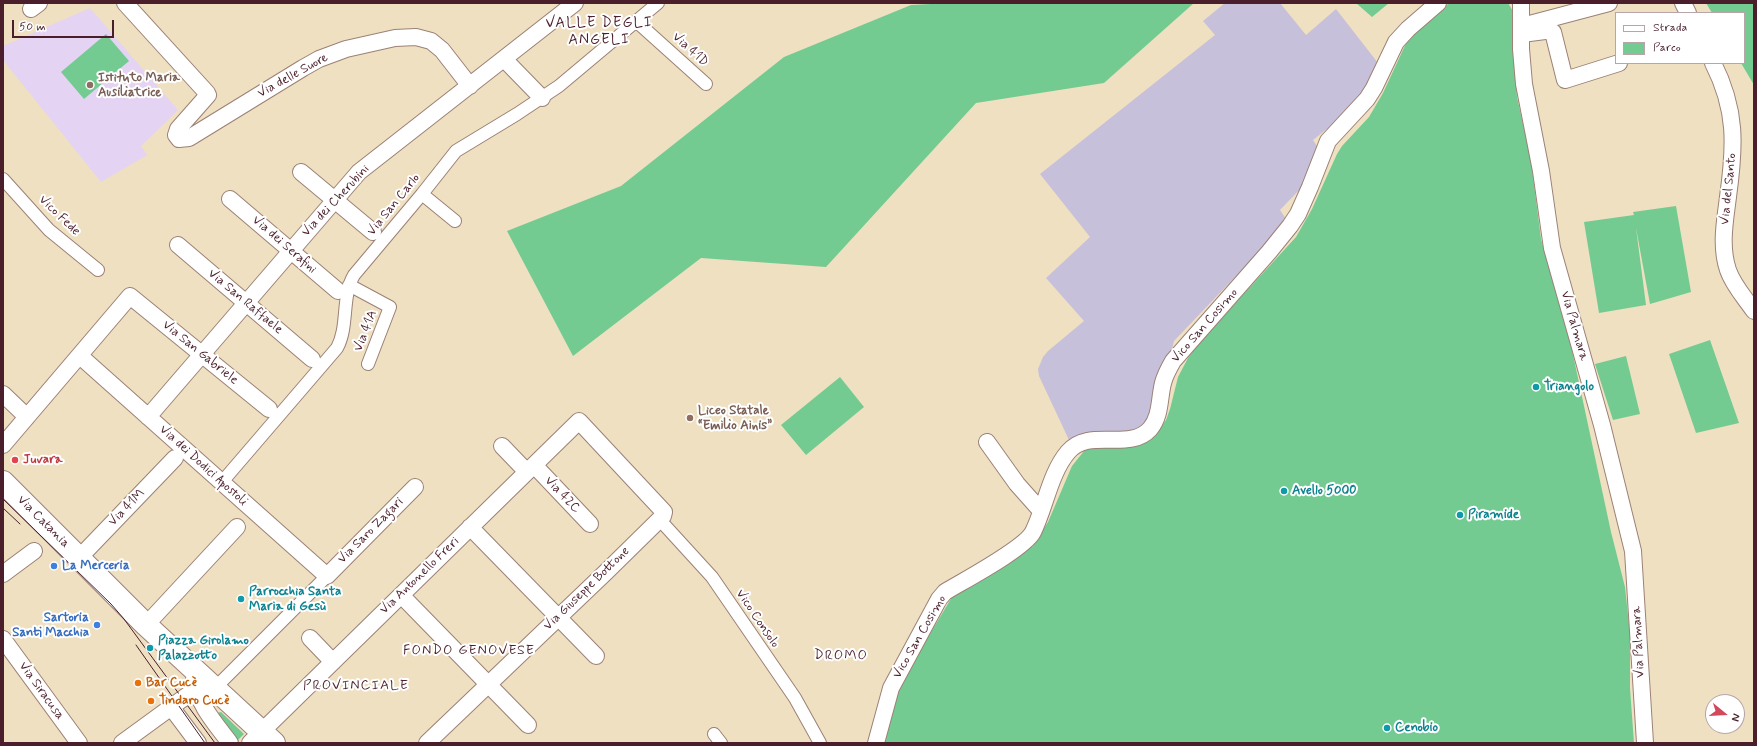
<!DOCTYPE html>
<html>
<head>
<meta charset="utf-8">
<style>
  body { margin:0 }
  #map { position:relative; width:1757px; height:746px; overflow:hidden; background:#efe0c1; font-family:Mynerve,sans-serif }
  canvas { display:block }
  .frame { position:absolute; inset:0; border:4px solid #4a1f2b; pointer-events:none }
  .legend { position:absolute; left:1615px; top:12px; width:130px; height:52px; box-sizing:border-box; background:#fff; border:1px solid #b7a5aa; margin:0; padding:5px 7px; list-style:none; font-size:12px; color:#4a1f2b }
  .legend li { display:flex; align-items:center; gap:8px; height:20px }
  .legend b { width:20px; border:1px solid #b7a5aa }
  .north { position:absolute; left:1705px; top:694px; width:40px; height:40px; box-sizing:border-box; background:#fff; border:1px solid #b7a5aa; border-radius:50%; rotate:108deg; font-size:11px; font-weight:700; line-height:16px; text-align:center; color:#4a1f2b }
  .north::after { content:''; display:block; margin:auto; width:14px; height:18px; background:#d1495b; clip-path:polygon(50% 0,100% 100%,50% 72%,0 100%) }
  .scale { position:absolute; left:12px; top:20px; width:102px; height:18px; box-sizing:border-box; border:2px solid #4a1f2b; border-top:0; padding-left:5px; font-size:12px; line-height:14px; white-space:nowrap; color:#4a1f2b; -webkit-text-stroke:3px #fff; paint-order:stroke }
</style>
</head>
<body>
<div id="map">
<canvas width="1757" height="746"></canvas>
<div class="frame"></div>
<ul class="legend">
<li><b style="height:5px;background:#fff"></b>Strada</li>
<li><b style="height:11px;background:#73cb91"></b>Parco</li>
</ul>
<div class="north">N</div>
<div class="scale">50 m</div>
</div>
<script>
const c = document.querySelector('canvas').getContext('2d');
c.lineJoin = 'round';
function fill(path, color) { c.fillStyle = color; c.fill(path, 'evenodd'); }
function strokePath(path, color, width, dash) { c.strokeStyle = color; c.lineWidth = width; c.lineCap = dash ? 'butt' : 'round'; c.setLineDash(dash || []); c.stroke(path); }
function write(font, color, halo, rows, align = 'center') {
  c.font = font + ' Mynerve,sans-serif'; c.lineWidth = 4; c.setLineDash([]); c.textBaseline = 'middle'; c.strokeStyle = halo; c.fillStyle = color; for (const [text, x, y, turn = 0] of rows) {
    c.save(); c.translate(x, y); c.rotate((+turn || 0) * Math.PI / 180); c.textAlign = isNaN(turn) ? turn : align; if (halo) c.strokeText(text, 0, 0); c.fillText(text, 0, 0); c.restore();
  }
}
const built = new Path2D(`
  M90 8 178 110 141 146 147 155 101 182 3 60V46Z`);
const industrial = new Path2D(`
  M1225 3H1280L1306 35 1336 9 1378 63 1370 83 1353 108 1313 140 1319 149 1303 186 1280 210 1286 219 1274 236 1174 341 1171 353 1157 375 1149 416 1145 422 1134 431 1084 435 1069 440 1039 376 1038 369 1043 357 1048 351 1084 321 1046 278 1090 237 1040 174 1215 35 1203 21Z`);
const green = new Path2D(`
  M950 3H1194L1104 83 976 103 826 267 701 258 573 356 507 231 621 186 784 57 911 5Z
  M1356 3H1389L1372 17Z
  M1449 3H1508L1514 13 1512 36 1517 97 1531 160 1541 239 1569 336 1611 532 1625 587 1630 634V688L1634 743H882L898 687 952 597 1033 546 1048 522 1072 466 1084 451 1097 445 1144 443 1155 436 1166 420 1170 409 1178 377 1188 358 1198 344 1296 237 1312 209 1337 154 1342 146 1369 117 1383 93 1408 39Z
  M1706 3H1754V85L1741 63H1744V13H1712Z
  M106 34 129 61 84 99 61 72Z
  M1676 206 1691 292 1650 304 1636 228 1646 305 1599 313 1584 222 1634 215 1633 212Z
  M1710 340 1739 423 1696 433 1669 354Z
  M1626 356 1640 414 1613 420 1595 364Z
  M840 377 864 407 806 455 781 425Z
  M221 712 244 734 236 742 217 713Z`);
const pedestrian = new Path2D(`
  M637 22 706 84
  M1522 36 1553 32
  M3 179 49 230 98 270
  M422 194 455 221
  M349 285 390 307 368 364
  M222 482 337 348C349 326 341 297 354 275L422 194 456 151 517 114 559 86 658 3
  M659 519 712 577 795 698 820 743
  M215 688 327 576
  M714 734 721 743`);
const minor = new Path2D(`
  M125 3 207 93 208 95 178 129 176 135 179 139 189 138 303 68 319 59 346 49 395 38 416 37 431 41 442 50 470 86
  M1521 3V49L1524 84 1541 171 1552 248 1602 425 1633 551 1645 743
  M1683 3 1688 13
  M31 9 39 3
  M1522 26 1609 3
  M1553 32 1565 80 1619 63
  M504 59 542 98
  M1713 63C1737 110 1735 146 1728 197 1725 221 1720 246 1728 270 1733 285 1745 298 1754 311
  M301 172 373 232
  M230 199 338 291
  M178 245 312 359
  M80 356 327 576 415 487
  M3 394 27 417
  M148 417 359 172 575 3
  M987 442 1017 484 1041 511
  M3 445 130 296 269 409
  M502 446 527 472
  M534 465 590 524
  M470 527 596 656
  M79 558 175 458
  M3 574 34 551
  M401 595 528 725
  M146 625 237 527
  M310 638 333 662
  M3 639 79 743
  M194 679C198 705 215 723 230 743
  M171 707 198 743
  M122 743 207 681
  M250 743 579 421 664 512 663 516 606 572 427 743
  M876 743 891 688 939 599 945 592C963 581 1024 549 1033 532 1045 508 1050 473 1068 452 1089 427 1129 452 1150 429 1161 416 1159 399 1163 383 1165 375 1169 368 1173 361L1269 252 1290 226 1298 214 1310 187 1328 141 1367 99 1374 88 1396 42 1408 29 1438 3`);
const secondary = new Path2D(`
  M3 482 146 625 274 743`);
const tram = new Path2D(`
  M3 499 111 604 124 619 215 743
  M3 508 20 524
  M136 645 205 743`);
const markers = [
  [90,85,4,"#8d6e63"],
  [1536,387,4,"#0f9aa8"],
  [690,418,4,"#8d6e63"],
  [15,460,4,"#e0444e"],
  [1284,491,4,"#0f9aa8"],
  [1460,515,4,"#0f9aa8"],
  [54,566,4,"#3f7fe0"],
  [241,599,4,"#0f9aa8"],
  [97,625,4,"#3f7fe0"],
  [150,648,4,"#0f9aa8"],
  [138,683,4,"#e8710a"],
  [151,701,4,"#e8710a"],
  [1387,728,4,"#0f9aa8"]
];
const streetNames = [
  ["Via 41D",690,50,42],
  ["Via delle Suore",293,76,-29],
  ["Via del Santo",1729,189,-84],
  ["Via dei Cherubini",336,201,-47],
  ["Via San Carlo",394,205,-51],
  ["Vico Fede",59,216,44],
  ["Via dei Serafini",284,245,41],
  ["Via San Raffaele",245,302,40],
  ["Vico San Cosimo",1205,326,-49],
  ["Via Palmara",1574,326,74],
  ["Via 41A",366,331,-69],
  ["Via San Gabriele",200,353,39],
  ["Via dei Dodici Apostoli",203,466,42],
  ["Via 42C",562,495,46],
  ["Via 41M",127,508,-46],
  ["Via Catania",43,522,45],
  ["Via Saro Zagari",371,531,-45],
  ["Via Antonello Freri",420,576,-44],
  ["Via Giuseppe Bottone",587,589,-44],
  ["Vico Consolo",757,619,56],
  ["Vico San Cosimo",920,637,-60],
  ["Via Palmara",1639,642,-93],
  ["Via Siracusa",41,691,54]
];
const educationNames = [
  ["Istituto Maria",98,78],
  ["Ausiliatrice",98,93],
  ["Liceo Statale",698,411],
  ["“Emilio Ainis”",698,426]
];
const cultureNames = [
  ["Triangolo",1544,387],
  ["Avello 5000",1292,491],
  ["Piramide",1468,515],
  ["Parrocchia Santa",249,592],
  ["Maria di Gesù",249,607],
  ["Piazza Girolamo",158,641],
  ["Palazzotto",158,656],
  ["Cenobio",1395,728]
];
const healthNames = [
  ["Juvara",23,460]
];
const shopNames = [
  ["La Merceria",62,566],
  ["Sartoria",89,618,"right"],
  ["Santi Macchia",89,633,"right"]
];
const foodNames = [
  ["Bar Cucè",146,683],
  ["Tindaro Cucè",159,701]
];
const neighbourhoodNames = [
  ["FONDO GENOVESE",469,651],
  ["DROMO",841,656],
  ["PROVINCIALE",356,686]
];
const quarterNames = [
  ["VALLE DEGLI",599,24],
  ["ANGELI",599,41]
];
fill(built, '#e4d3f2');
fill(industrial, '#c6c0da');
fill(green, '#73cb91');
strokePath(pedestrian, '#9c8076', 14);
strokePath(minor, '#9c8076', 18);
strokePath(secondary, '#9c8076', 24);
strokePath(pedestrian, '#fff', 12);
strokePath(minor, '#fff', 16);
strokePath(secondary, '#fff', 22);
strokePath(tram, '#4a1f2b', 1);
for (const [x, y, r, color] of markers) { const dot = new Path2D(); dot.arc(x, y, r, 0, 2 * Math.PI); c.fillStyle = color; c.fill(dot); strokePath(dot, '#fff', 1.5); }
write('13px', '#4a1f2b', '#fff', streetNames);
write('bold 13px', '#785e54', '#fff', educationNames, 'left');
write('bold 13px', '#0d838f', '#fff', cultureNames, 'left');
write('bold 13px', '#be3a42', '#fff', healthNames, 'left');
write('bold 13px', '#366cbe', '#fff', shopNames, 'left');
write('bold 13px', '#c56008', '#fff', foodNames, 'left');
c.letterSpacing = '1px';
write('14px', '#4a1f2b', '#fff', neighbourhoodNames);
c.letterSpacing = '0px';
c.letterSpacing = '1px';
write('15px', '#4a1f2b', '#fff', quarterNames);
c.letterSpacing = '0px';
</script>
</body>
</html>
